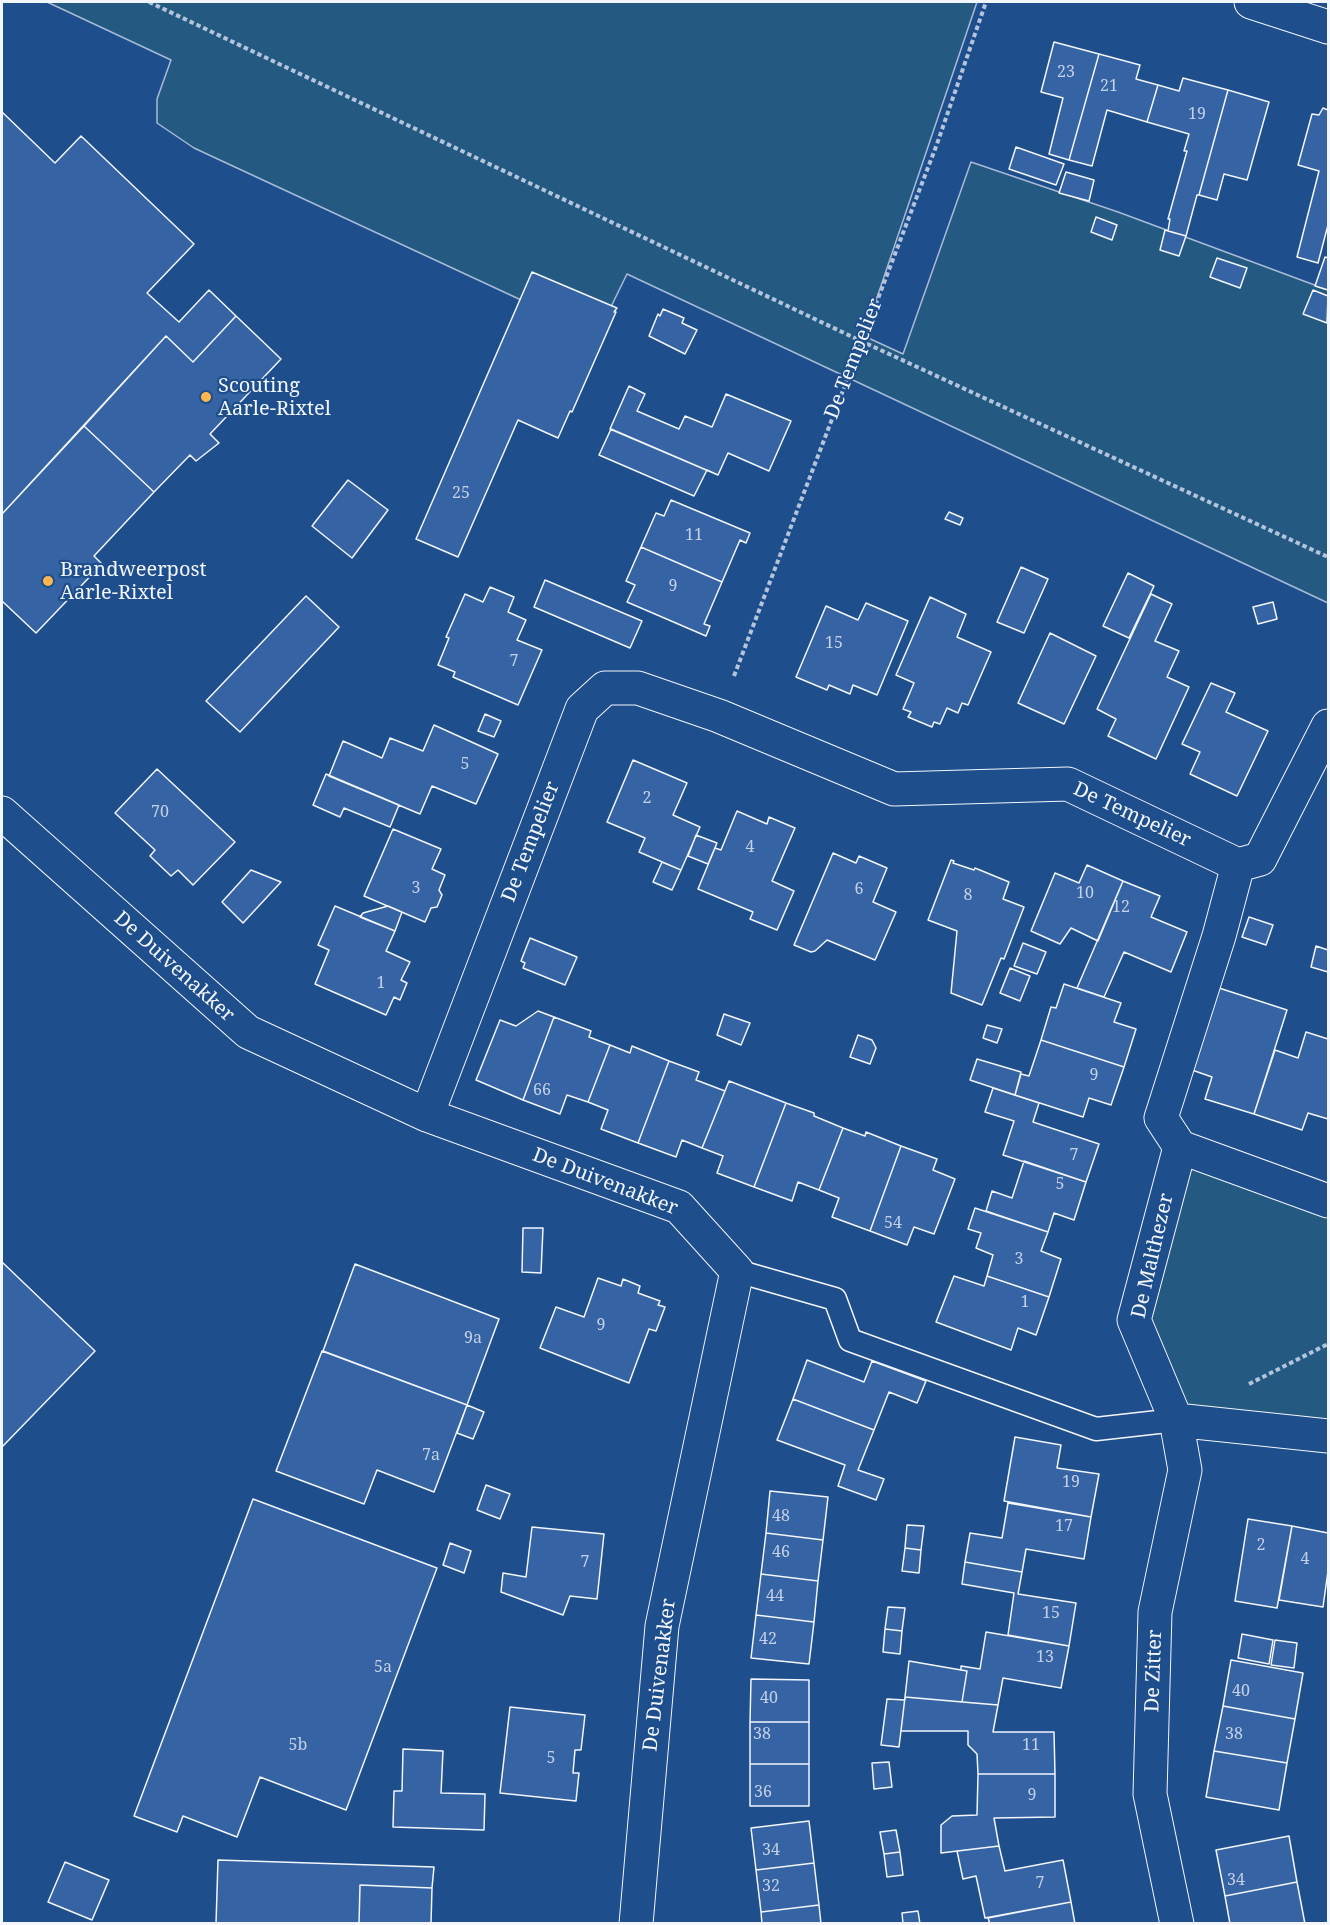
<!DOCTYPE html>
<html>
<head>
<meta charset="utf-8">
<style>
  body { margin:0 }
  #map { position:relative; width:1330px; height:1925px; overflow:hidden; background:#1f4e8c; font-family:"Noto Serif",serif }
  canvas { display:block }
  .frame { position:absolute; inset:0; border:3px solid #f2f6ff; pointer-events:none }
</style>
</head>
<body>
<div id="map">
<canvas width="1330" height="1925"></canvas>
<div class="frame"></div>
</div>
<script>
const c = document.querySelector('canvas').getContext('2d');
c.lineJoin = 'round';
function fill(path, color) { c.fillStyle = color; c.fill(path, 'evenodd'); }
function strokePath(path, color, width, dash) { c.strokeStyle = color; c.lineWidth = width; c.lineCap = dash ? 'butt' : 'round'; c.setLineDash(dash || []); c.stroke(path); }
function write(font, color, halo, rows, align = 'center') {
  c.font = font + ' "Noto Serif",serif'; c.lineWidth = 4.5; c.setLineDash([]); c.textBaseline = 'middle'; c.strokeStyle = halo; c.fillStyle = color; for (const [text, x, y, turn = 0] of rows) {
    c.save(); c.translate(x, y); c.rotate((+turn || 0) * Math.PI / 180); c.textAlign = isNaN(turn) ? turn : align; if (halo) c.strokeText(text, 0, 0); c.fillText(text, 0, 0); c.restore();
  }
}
const green = new Path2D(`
  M47 2H977L864 336 903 354 971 162 1118 212 1328 290V603L627 274 604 321 590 332 194 148 157 123V99L171 60Z
  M1180 1147 1328 1201V1436L1176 1420 1134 1320Z`);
const building = new Path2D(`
  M1054 42 1099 54 1069 160 1049 154 1063 98 1041 92Z
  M1099 54 1140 65 1136 79 1158 85 1147 122 1107 110 1092 166 1069 160Z
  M1183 78 1228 90 1199 195H1197L1186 236 1168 231 1170 219H1168L1187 151H1184L1189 134 1147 122 1158 85 1179 91Z
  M1228 90 1269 102 1247 180 1224 174 1217 200 1199 195Z
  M1323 108 1328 110V225L1318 263 1297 257 1319 171 1298 165 1312 114 1319 115Z
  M2 112 55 163 81 136 194 244 147 293 179 322 209 290 236 316 193 362 166 336 2 514Z
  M1016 147 1064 164 1056 185 1009 169Z
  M1066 172 1094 180 1089 201 1059 193Z
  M1096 217 1117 225 1112 240 1091 232Z
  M1165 230 1186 236 1179 256 1160 250Z
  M1325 257 1328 258V290L1315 286Z
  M1217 258 1247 268 1240 288 1210 277Z
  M532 272 617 308 614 312H616L572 412 570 411 558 438 518 420 458 557 416 539Z
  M1313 290 1328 296 1327 323 1303 314Z
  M663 309 684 318 682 323 697 330 685 354 649 336 658 314 660 316Z
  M236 316 281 359 210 434 219 443 196 461 190 455 154 492 84 426 166 336 193 362Z
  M629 386 645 394 637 411 679 429 685 416 712 427 726 394 791 421 769 471 728 453 718 475 610 429Z
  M84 426 154 492 94 556 102 564 36 633 2 601V514Z
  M611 429 718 475 707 470 694 496 599 455Z
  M348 480 388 510 352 558 312 526Z
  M671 500 750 533 746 543 740 540 722 582 641 547 656 513 664 516Z
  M949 512 963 518 960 525 945 519Z
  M641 547 722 582 704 624 710 626 706 636 627 602 635 585 626 581Z
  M1021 567 1048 579 1024 633 997 622Z
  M1128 573 1154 586 1129 638 1103 626Z
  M545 580 642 621 630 648 534 607Z
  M490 587 514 597 508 612 526 620 517 640 542 650 518 705 453 677 455 672 438 665 449 638 446 637 465 594 483 602Z
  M1151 594 1172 604 1155 641 1179 651 1167 677 1189 687 1156 759 1108 736 1116 719 1097 709Z
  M306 596 339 627 240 732 206 701Z
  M930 597 966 614 957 637 991 652 968 705 962 703 958 713 947 708 940 724 934 722 932 727 908 717 911 712 903 709 914 683 896 675Z
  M1273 602 1277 619 1258 624 1253 607Z
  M866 603 908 621 877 695 853 685 850 694 829 685 827 690 796 677 826 606 858 620Z
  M1050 633 1096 656 1064 724 1018 703Z
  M1211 683 1235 693 1226 712 1268 731 1237 796 1190 774 1200 752 1182 744Z
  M485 714 501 721 494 737 478 731Z
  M434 725 498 754 476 804 432 786 420 814 329 776 343 741 382 758 390 738 423 751Z
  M633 760 687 783 673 815 700 827 681 870 639 852 645 838 607 822Z
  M157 769 235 842 193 885 178 870 171 876 150 856 155 850 115 813Z
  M326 774 399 805 390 827 344 808 340 817 313 805Z
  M737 811 767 824 769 817 795 828 772 881 794 891 777 930 750 919 753 912 698 889 715 848 721 850Z
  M393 829 441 849 432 869 445 875 439 890 442 895 437 907 431 908 425 922 364 896Z
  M696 835 717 843 708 864 688 856Z
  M833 853 856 863 859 856 887 868 873 902 896 912 875 960 827 940 815 951 811 952 794 945Z
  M951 860 954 861 953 863 974 870 975 868 1009 882 1003 899 1024 907 1004 959 1001 958 982 1005 951 993 957 931 928 920Z
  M662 862 681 870 672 890 653 882Z
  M1087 865 1123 881 1098 941 1071 928 1060 944 1031 931 1055 873 1079 883Z
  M251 870 281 882 243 923 222 902Z
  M1123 881 1160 896 1151 917 1187 932 1171 972 1124 952 1104 997 1077 988Z
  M335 906 395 931 386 951 410 962 401 980 407 983 400 1000 394 997 386 1015 315 984 329 950 318 945Z
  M388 906 402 912 395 931 360 917 363 913Z
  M1249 917 1273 925 1266 945 1242 937Z
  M530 938 577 957 565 985 523 968 525 963 521 961Z
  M1023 943 1046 952 1037 974 1014 966Z
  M1316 946 1328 950V972L1311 967Z
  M1010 968 1030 976 1020 1001 1000 993Z
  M1064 984 1121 1003 1114 1022 1136 1029 1124 1067 1041 1040 1051 1007 1056 1008Z
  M1219 988 1287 1010 1254 1114 1205 1099 1212 1077 1192 1070Z
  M538 1011 554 1017 523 1100 476 1080 500 1020 516 1026Z
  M724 1014 750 1023 741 1045 717 1035Z
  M554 1017 591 1031 589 1037 610 1045 588 1102 567 1095 560 1114 523 1100Z
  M987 1025 1002 1029 997 1043 983 1038Z
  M1306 1032 1328 1039V1119L1308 1113 1302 1130 1254 1114 1275 1050 1298 1058Z
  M858 1035 872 1040 876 1048 870 1064 850 1057Z
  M1041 1040 1124 1067 1111 1105 1089 1098 1083 1117 1015 1095 1021 1074 1029 1076Z
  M610 1045 630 1053 632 1046 669 1061 638 1143 601 1129 608 1110 588 1102Z
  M977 1059 1021 1072 1015 1095 970 1080Z
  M669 1061 699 1072 696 1080 725 1091 702 1148 682 1140 676 1157 638 1143Z
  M729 1081 786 1103 754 1187 717 1173 723 1156 702 1148Z
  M993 1088 1039 1103 1033 1122 1099 1144 1086 1182 1003 1155 1014 1121 985 1112Z
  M786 1103 814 1113V1116L843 1128 819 1190 798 1182 792 1201 754 1187Z
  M843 1128 865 1136 866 1132 901 1146 870 1231 832 1217 839 1198 819 1190Z
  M901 1146 937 1159 933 1170 955 1179 934 1234 914 1227 907 1245 870 1231Z
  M1024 1161 1086 1182 1074 1220 1054 1213 1048 1232 986 1211 992 1191 1012 1198Z
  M975 1208 1048 1232 1041 1251 1061 1259 1049 1297 987 1276 993 1255 976 1248 981 1233 968 1229Z
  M523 1228H543L541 1273 522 1272Z
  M2 1262 95 1351 2 1447Z
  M355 1264 499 1319 467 1405 323 1351Z
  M954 1276 984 1286 987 1276 1049 1297 1036 1335 1018 1328 1011 1350 936 1322Z
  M598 1278 621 1286 623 1279 640 1286 638 1293 660 1301 658 1305 665 1307 656 1331 649 1329 629 1383 540 1348 556 1307 584 1317Z
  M322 1351 467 1405 434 1492 377 1470 364 1504 276 1471Z
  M807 1360 864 1382 872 1361 926 1381 917 1403 889 1392 874 1430 793 1399Z
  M793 1399 874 1430 858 1470 884 1479 876 1500 838 1486 845 1465 777 1440Z
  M467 1405 484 1412 473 1439 457 1433Z
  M1015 1437 1061 1445 1057 1468 1099 1474 1091 1517 1004 1501Z
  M486 1485 510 1494 500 1519 477 1510Z
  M770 1491 828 1497 823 1540 766 1533Z
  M253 1499 437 1568 346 1810 260 1777 237 1837 183 1816 177 1832 134 1816Z
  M1008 1503 1091 1517 1084 1559 1026 1549 1022 1572 965 1562 970 1533 1002 1538Z
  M1248 1519 1292 1526 1277 1608 1235 1601Z
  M907 1525 924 1526 921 1550 905 1548Z
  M1292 1526 1328 1533V1571L1323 1607 1279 1600Z
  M532 1527 604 1534 597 1599 570 1596 563 1615 501 1592 503 1573 526 1577Z
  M766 1533 823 1540 818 1581 761 1574Z
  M450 1543 471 1551 464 1573 443 1565Z
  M905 1548 921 1550 919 1573 902 1571Z
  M965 1562 1022 1572 1018 1594 1076 1603 1069 1646 1008 1635 1014 1593 962 1584Z
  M761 1574 818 1581 814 1622 756 1615Z
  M888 1607 905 1608 902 1631 885 1629Z
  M756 1615 814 1622 809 1664 751 1658Z
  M885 1629 902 1631 900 1654 883 1652Z
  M986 1632 1069 1646 1061 1688 1003 1678 998 1705 962 1702 967 1671 961 1670V1666L980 1669Z
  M1242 1634 1273 1640 1269 1664 1238 1658Z
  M1275 1640 1297 1643 1294 1668 1271 1665Z
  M1231 1660 1303 1673 1295 1719 1223 1706Z
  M909 1661 967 1671 962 1702 905 1697Z
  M751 1679 809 1680V1722H750Z
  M905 1697 998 1705 993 1732H1054L1055 1774H978L977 1754 968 1745V1731H901Z
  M905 1697 899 1747 881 1745 887 1699 905 1700Z
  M1223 1706 1295 1719 1287 1763 1214 1751Z
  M510 1707 585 1715 581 1750H575L573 1773H579L576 1801 500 1793Z
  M750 1722H809V1764H750Z
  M403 1749 443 1751 441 1793 485 1794 484 1830 393 1827 394 1791H402Z
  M1214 1751 1287 1763 1279 1810 1206 1797Z
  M889 1762 892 1787 874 1789 872 1763Z
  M750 1764H809V1806H750Z
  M978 1774H1055V1817L994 1818 999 1846 941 1853V1825L952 1816 977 1815Z
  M809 1821 814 1863 756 1870 751 1828Z
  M896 1830 900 1852 884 1854 880 1832Z
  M1289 1836 1297 1882 1225 1896 1216 1850Z
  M999 1846 1005 1871 1063 1860 1071 1902 985 1918 976 1876 963 1879 957 1851Z
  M900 1852 903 1875 887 1877 884 1854Z
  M218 1860 434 1867 432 1888 360 1885 359 1924H216Z
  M65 1862 109 1880 92 1920 48 1902Z
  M814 1863 819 1905 761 1912 756 1870Z
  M1297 1882 1305 1924H1230L1225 1896Z
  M360 1885 432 1888 431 1924H359Z
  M1071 1902 1075 1924H990L988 1918Z
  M819 1905 821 1924H762L761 1912Z
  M918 1911 920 1924H903L902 1913Z`);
const path = new Path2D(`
  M149 2 861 341 1328 557
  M734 676 937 144 986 2
  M1249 1384 1328 1344`);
const lane = new Path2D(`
  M737 1271 835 1299 850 1340 1096 1429 1176 1420`);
const street = new Path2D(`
  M1251 2 1328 27
  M2 813 248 1032 427 1115 679 1207 737 1271 662 1626 636 1924
  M427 1115 582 709 605 688H638L719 716 894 789 1068 784 1238 865 1260 859 1328 726
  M1180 1147 1328 1201
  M1176 1420 1328 1436
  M1177 1924 1150 1794 1155 1612 1185 1470 1176 1420 1134 1320 1180 1147 1161 1118 1219 936 1238 865`);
const markers = [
  [206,397,6,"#ffb74d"],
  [48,581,6,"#ffb74d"]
];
const numberNames = [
  ["23",1066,72],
  ["21",1109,86],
  ["19",1197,114],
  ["25",461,493],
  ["11",694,535],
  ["9",673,586],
  ["15",834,643],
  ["7",514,661],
  ["5",465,764],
  ["2",647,798],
  ["70",160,812],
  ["4",750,847],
  ["3",416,888],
  ["6",859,889],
  ["10",1085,893],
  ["8",968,895],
  ["12",1121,907],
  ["1",381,983],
  ["9",1094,1075],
  ["66",542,1090],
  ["7",1074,1155],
  ["5",1060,1184],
  ["54",893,1223],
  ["3",1019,1259],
  ["1",1025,1302],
  ["9",601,1325],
  ["9a",473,1338],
  ["7a",431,1455],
  ["19",1071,1482],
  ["48",781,1516],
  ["17",1064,1526],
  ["2",1261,1545],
  ["46",781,1552],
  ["4",1305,1559],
  ["7",585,1562],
  ["44",775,1596],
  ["15",1051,1613],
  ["42",768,1639],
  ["13",1045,1657],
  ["5a",383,1667],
  ["40",1241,1691],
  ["40",769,1698],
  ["38",762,1734],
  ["38",1234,1734],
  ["5b",298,1745],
  ["11",1031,1745],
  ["5",551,1758],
  ["36",763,1792],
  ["9",1032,1795],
  ["34",771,1850],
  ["34",1236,1880],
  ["7",1040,1883],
  ["32",771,1886]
];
const streetNames = [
  ["De Tempelier",854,359,-69],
  ["De Tempelier",1132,815,25],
  ["De Tempelier",531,842,-69],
  ["De Duivenakker",174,967,42],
  ["De Duivenakker",605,1182,21],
  ["De Malthezer",1153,1256,-77],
  ["De Zitter",1154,1671,-88],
  ["De Duivenakker",660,1675,-83]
];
const poiNames = [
  ["Scouting",218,386],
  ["Aarle-Rixtel",218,409],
  ["Brandweerpost",60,570],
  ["Aarle-Rixtel",60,593]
];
fill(green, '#245a82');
strokePath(green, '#a8bbd7', 1.5);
fill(building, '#3563a3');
strokePath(building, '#f2f6ff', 1.5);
strokePath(lane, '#f2f6ff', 25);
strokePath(street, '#f2f6ff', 35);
strokePath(path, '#b3c4dc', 4, [4.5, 3]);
strokePath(lane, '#1f4e8c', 22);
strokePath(street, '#1f4e8c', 33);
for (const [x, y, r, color] of markers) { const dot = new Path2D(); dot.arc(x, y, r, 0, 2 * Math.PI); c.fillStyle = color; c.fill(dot); strokePath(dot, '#1f4e8c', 2); }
write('16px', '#c3d1e8', null, numberNames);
write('20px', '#f2f6ff', '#1f4e8c', streetNames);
write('20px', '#f2f6ff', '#1f4e8c', poiNames, 'left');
</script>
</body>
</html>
